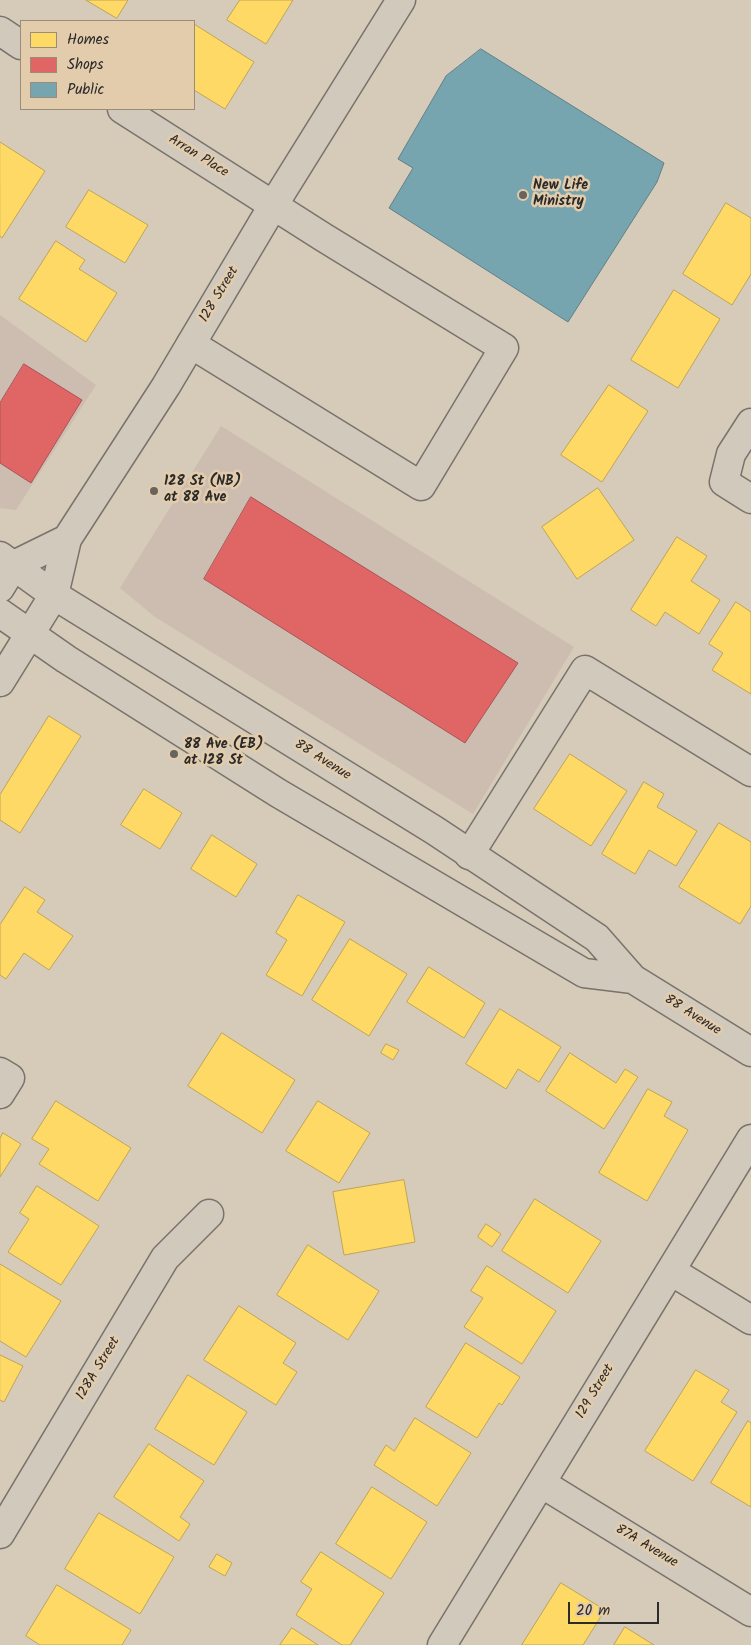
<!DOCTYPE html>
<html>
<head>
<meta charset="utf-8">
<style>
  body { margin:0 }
  #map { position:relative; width:751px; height:1645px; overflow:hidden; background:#d6cab9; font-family:Kalam,sans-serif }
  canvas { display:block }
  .legend { position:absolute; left:20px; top:20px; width:175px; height:90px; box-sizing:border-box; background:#e3ccac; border:1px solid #998c78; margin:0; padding:6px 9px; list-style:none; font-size:15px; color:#2b2b2b }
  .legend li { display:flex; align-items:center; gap:10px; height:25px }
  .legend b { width:25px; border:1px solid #998c78 }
  .scale { position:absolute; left:568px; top:1602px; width:91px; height:22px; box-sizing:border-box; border:2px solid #2b2b2b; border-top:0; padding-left:6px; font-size:15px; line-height:18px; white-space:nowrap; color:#2b2b2b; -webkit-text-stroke:4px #e3ccac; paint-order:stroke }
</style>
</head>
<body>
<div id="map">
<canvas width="751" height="1645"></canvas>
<ul class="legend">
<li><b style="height:14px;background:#ffd966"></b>Homes</li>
<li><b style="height:14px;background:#e06666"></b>Shops</li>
<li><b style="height:14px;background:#76a5af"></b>Public</li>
</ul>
<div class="scale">20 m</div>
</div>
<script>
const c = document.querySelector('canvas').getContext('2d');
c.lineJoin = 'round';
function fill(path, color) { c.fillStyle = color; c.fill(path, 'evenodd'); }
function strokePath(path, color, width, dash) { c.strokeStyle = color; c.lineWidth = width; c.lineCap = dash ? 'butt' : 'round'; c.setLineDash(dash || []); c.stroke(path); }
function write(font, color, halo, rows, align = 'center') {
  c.font = font + ' Kalam,sans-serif'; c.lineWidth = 5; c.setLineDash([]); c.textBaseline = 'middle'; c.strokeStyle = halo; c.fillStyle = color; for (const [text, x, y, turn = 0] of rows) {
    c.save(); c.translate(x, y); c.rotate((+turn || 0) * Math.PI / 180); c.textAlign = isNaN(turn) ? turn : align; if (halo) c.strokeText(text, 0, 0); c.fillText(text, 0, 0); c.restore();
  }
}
const built = new Path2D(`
  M0 315 96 385 16 510 0 508Z
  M221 426 574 647 473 814 155 617 120 588Z`);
const homes = new Path2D(`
  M86 0H128L117 18Z
  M240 0H293L266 44 227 20Z
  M194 24 254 62 225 109 194 90Z
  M0 142 45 171 2 238 0 236Z
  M89 190 148 225 125 263 66 227Z
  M726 203 751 218V274L732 305 683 274Z
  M56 241 85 260 79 269 117 293 86 342 19 299Z
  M674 290 720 319 678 388 631 360Z
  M609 385 648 411 602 482 561 455Z
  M598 488 634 540 577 579 542 527Z
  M677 537 707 556 691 581 720 600 699 634 665 612 656 626 631 610Z
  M736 602 751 612V694L712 670 723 653 709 644Z
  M49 716 81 736 20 833 0 820V795Z
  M570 754 627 791 591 846 534 809Z
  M644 782 664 794 657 807 697 831 676 866 649 850 635 874 602 854Z
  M144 789 182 813 160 849 121 825Z
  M719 823 751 842V906L740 924 679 887Z
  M212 835 257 864 236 897 191 869Z
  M25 887 45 900 37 912 73 936 49 970 24 953 6 979 0 975V925Z
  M298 895 345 922 302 996 266 975 287 940 276 933Z
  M350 939 407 974 369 1036 312 1000Z
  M429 967 485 1003 464 1038 407 1002Z
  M500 1009 561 1047 539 1082 518 1069 506 1089 466 1064Z
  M222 1033 295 1080 262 1133 188 1086Z
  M386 1044 399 1050 393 1060 381 1053Z
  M570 1053 616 1083 625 1069 638 1077 604 1129 546 1091Z
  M648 1089 672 1102 664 1116 688 1130 647 1201 599 1173Z
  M56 1101 131 1148 98 1201 39 1164 49 1149 32 1139Z
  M318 1101 370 1133 339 1183 286 1151Z
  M3 1133 21 1144 0 1177V1139Z
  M404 1180 415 1242 344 1255 333 1192Z
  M37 1186 99 1226 61 1285 8 1252 29 1219 20 1213Z
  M535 1199 601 1241 568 1293 502 1251Z
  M486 1224 501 1234 492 1247 478 1237Z
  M308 1245 379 1291 348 1340 277 1295Z
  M0 1264 61 1301 26 1357 0 1341Z
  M487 1266 556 1311 522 1364 464 1327 483 1298 471 1291Z
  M239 1306 296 1343 283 1363 297 1372 276 1405 204 1360Z
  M466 1343 520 1377 502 1405 499 1403 477 1438 426 1407Z
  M0 1355 23 1366 4 1402 0 1400Z
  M696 1370 729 1390 721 1402 737 1412 693 1481 645 1451Z
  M188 1375 247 1412 214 1465 155 1429Z
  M415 1418 471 1453 437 1506 374 1465 386 1445 394 1451Z
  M748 1421 751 1423V1507L711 1483Z
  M149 1444 204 1481 180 1517 190 1524 179 1541 114 1497Z
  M372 1487 427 1522 391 1579 336 1544Z
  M99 1513 174 1557 140 1614 65 1569Z
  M321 1552 384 1593 350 1645H342L296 1615 312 1589 301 1582Z
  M217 1554 232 1563 225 1576 209 1567Z
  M561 1583 605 1610 583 1645H522Z
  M57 1585 131 1630 122 1645H40L26 1636Z
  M625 1627 654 1645H614Z
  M292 1628 318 1645H280Z`);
const shops = new Path2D(`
  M24 364 82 400 31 483 0 463V403Z
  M251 497 518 663 465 743 204 579Z`);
const public = new Path2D(`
  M481 49 664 163 657 182 568 322 389 208 413 168 398 159 446 76Z`);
const minor = new Path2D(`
  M0 31 21 45
  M122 109 323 237 504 348 421 486 191 344
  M751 423 731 454 724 482 751 499
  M469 855 585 670 751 772
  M0 1072 10 1078 0 1094
  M671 1271 751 1320
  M541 1483 751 1612
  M0 1534 165 1258 209 1214
  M442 1645 751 1139`);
const major = new Path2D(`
  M0 556 54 595 434 830 597 938 633 979 751 1052
  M14 565 67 539
  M0 588 14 565
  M0 613 66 659 278 793 584 973 633 979
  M0 682 54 595 67 539 166 386 274 204 401 0`);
const markers = [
  [523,195,5,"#67635d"],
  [154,491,5,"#67635d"],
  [174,754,5,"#67635d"]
];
const streetNames = [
  ["Arran Place",198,157,32],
  ["128 Street",220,295,-59],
  ["88 Avenue",322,761,32],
  ["88 Avenue",692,1016,32],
  ["128A Street",99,1369,-59],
  ["129 Street",596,1392,-59],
  ["87A Avenue",646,1547,31]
];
const poiNames = [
  ["New Life",533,187],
  ["Ministry",533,203],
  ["128 St (NB)",164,483],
  ["at 88 Ave",164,499],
  ["88 Ave (EB)",184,746],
  ["at 128 St",184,762]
];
fill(built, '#cdbdb1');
fill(homes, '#ffd966');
strokePath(homes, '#bfa554', 1);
fill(shops, '#e06666');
strokePath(shops, '#aa5454', 1);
fill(public, '#76a5af');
strokePath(public, '#608087', 1);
strokePath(minor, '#78736b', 31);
strokePath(major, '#78736b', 31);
strokePath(minor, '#d2c9bd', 28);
strokePath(major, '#d2c9bd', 28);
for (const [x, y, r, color] of markers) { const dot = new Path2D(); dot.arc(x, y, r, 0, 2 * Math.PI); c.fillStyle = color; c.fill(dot); strokePath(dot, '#e3ccac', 2); }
write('14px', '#2b2b2b', '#e3ccac', streetNames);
write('bold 14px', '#2b2b2b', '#e3ccac', poiNames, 'left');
</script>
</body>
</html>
